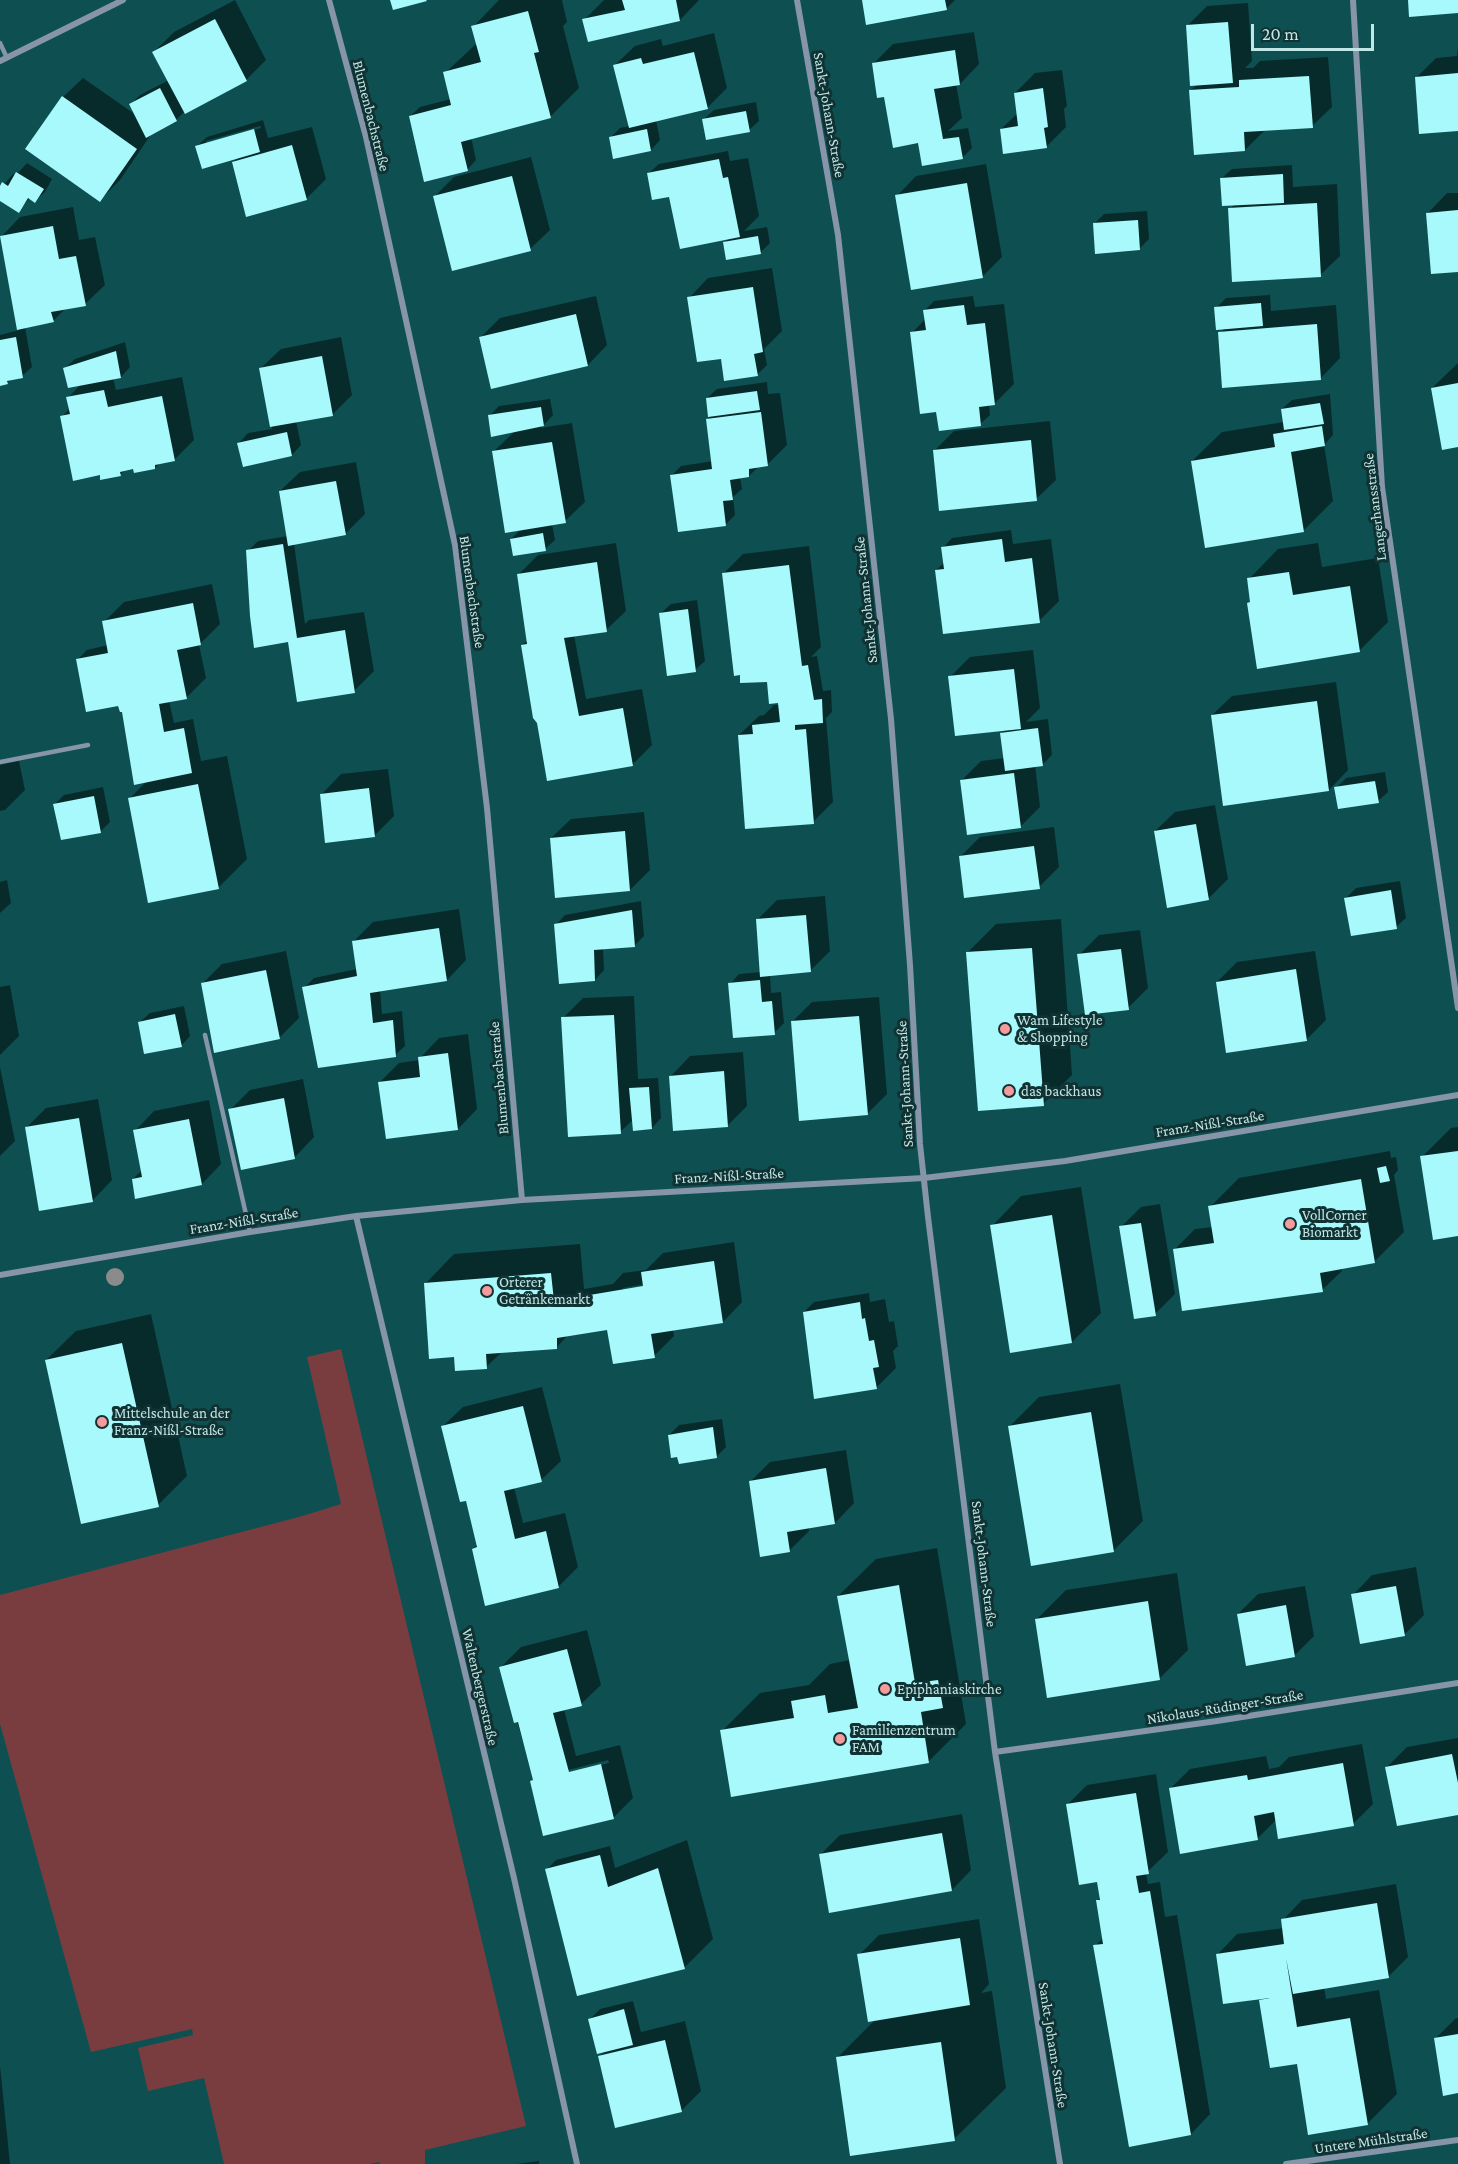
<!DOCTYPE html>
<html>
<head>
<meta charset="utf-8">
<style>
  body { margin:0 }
  #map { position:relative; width:1458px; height:2164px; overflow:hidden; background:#0e5052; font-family:"Crimson Pro",serif }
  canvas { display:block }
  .scale { position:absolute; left:1251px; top:24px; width:123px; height:27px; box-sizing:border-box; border:3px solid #c0e6e6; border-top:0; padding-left:8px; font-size:18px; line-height:21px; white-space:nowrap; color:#c0e6e6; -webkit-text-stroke:4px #113233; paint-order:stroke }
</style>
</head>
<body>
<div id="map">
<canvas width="1458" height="2164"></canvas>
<div class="scale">20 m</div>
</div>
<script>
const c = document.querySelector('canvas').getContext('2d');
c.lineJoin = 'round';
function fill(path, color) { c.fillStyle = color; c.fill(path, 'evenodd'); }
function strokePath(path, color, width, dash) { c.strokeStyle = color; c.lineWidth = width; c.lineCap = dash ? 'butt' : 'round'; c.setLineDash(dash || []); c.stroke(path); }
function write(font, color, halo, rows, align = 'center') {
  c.font = font + ' "Crimson Pro",serif'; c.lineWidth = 6; c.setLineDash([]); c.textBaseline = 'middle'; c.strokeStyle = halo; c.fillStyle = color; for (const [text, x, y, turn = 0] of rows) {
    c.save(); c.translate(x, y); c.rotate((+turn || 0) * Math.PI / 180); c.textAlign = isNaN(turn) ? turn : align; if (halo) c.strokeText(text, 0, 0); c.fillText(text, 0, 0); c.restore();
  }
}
const green = new Path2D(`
  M341 1349 526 2126 425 2150V2164H380L379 2162 369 2164H224L204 2078 148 2091 138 2048 193 2035 192 2029 91 2052 0 1724V1595L299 1517 341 1504 307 1357Z`);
const shadow = new Path2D(`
  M235 0 266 60 246 80 184 112 176 120 152 133 120 180 100 200 63 97 83 78 136 115 131 104 140 95 169 80 154 52 174 32Z
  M499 0H562L567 22 563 26 579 88 550 117 471 137 476 160 467 170 410 116 420 107 451 99 445 73 477 43 473 27Z
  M604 0H699L680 20H584Z
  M863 0H955L946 9Z
  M1248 3 1252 61 1245 68H1253L1260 61 1328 57 1332 107 1312 126 1265 130 1245 150 1191 90 1198 84 1187 26 1207 6Z
  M974 32 979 64 960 84H956L962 118 948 131 968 128 972 148 962 158 919 144 873 64 893 44Z
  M714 33 727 88 707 108 656 120 660 140 651 150 610 138 620 128 630 126 615 65 635 46 661 39 663 46Z
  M1458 46V129L1416 78 1436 58 1457 56Z
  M1062 70 1067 106 1064 109 1066 127 1047 146 1001 129 1018 113 1015 93 1035 73Z
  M756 102 759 121 749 130 704 119 714 110Z
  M263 120 268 138 312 127 326 179 306 199 233 162 239 157 197 146 207 137ZM260 126 261 128 206 144V141Z
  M728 151 730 161 748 158 759 216 744 231 767 227 770 243 760 253 724 243 729 238 670 194 649 173 659 164Z
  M531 157 550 230 530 249 434 197 454 177Z
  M27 163 52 179 45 192 35 201 30 198 18 211 0 200V189L13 174 16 175Z
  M986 164 1002 257 982 277 897 196 916 176Z
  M1292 165 1293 187 1337 184 1340 256 1320 275 1230 209 1235 204 1222 178 1232 169Z
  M1447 193H1458V271L1428 213Z
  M73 207 79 240 95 237 105 285 85 304 66 308 53 321 25 327 32 367 22 376 12 378 7 383 0 384V335L19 330 1 237 20 217Z
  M1147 211 1149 239 1139 249 1094 224 1104 214Z
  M772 268 782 331 764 349 767 365 757 375 723 359 689 298 708 278Z
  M1270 295 1271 311 1336 305 1340 358 1321 378 1220 333 1225 328 1216 308 1226 298Z
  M596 296 607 345 588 365 480 338 500 318Z
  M973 296 975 307 1004 304 1014 384 995 403 989 404 990 415 980 424 937 411 912 333 926 318 925 310 934 301Z
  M341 337 352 395 333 414 296 421 301 445 292 455 239 443 248 433 272 429 261 368 281 349Z
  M125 342 130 367 121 377 113 378 116 390 182 377 194 440 174 460 161 462 155 468 134 467 126 469 120 475 101 474 62 417 70 408 68 398 81 384 65 368 75 359Z
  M1458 363V446L1432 388Z
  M767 382 768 394 780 393 787 445 767 465 759 466 749 476 740 477 742 489 733 497 735 515 726 524 672 475 681 466 713 461 708 419 710 417 707 398 717 389Z
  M1330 394 1333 435 1324 445 1333 501 1303 531 1192 461 1222 432 1284 422 1282 409 1292 400Z
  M550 399 553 415 541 428 572 423 585 502 565 521 552 524 555 540 545 549 511 539 522 528 493 452 514 432 489 416 499 406Z
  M1050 421 1056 480 1036 499 934 451 954 431Z
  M356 462 365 514 345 534 294 543 305 624 309 620 364 612 374 671 354 691 289 639 248 551 258 541 288 536 280 491 300 472Z
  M1011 530 1013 544 1051 539 1059 601 1039 621 936 570 945 562 943 548 952 538Z
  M616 543 626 611 606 630 574 635 586 699 642 689 652 745 632 765 538 723 522 645 528 640 518 575 538 555Z
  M1318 543 1322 567 1378 558 1388 622 1359 651 1249 603 1251 601 1249 579 1278 549Z
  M809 546 821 647 811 657 817 656 823 691 831 690 832 712 826 718 833 802 813 822 739 735 759 716 764 715 774 705H780L723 574 743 554Z
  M212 584 220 624 199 645 206 678 186 698 169 701 174 723 193 719 201 761 227 756 247 859 218 888 130 798 148 780 124 712 119 702 78 659 87 650 108 645 104 622 124 602Z
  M697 600 705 661 695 670 661 613 671 604Z
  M1033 650 1040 708 1026 722 1048 719 1052 755 1042 765H1035L1040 807 1021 826 961 781 981 761 1005 758 1002 733 1006 729 950 677 970 657Z
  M1336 682 1348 770 1329 790 1212 715 1232 696Z
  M19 761 25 790 5 810 0 811V765Z
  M388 769 394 816 374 836 322 794 341 774Z
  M1385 772 1388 792 1378 801 1336 788 1346 778Z
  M103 787 110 822 101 831 55 804 64 795Z
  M1215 805 1228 879 1208 899 1155 831 1175 812Z
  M644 812 650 870 630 890 551 838 571 819Z
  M1054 827 1059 867 1039 887 960 857 980 837Z
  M7 880 11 903 0 913V882Z
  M1400 881 1406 918 1396 927 1346 898 1356 888Z
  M825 896 830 951 810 971 770 974 771 993 781 992 784 1023 774 1033 730 984 739 974 761 972 757 920 777 900Z
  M641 901 644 936 634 946 603 948 604 970 595 980 556 925 565 915Z
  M459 909 466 960 447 980 380 990 382 1014 402 1011 405 1046 395 1055 304 988 314 978 357 969 354 941 373 922Z
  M1061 919 1072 1075 1043 1104 967 953 996 924Z
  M1140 930 1148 988 1128 1008 1079 955 1099 935Z
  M286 951 299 1018 279 1038 202 984 222 964Z
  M1315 951 1326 1020 1306 1040 1217 982 1237 962Z
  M10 985 19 1036 0 1055V987Z
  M634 996 638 1079 658 1078 661 1118 652 1128 633 1120 620 1132 563 1018 583 998Z
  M879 997 887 1094 867 1114 792 1022 812 1002Z
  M184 1006 190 1036 181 1046 140 1022 150 1013Z
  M468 1034 477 1109 458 1129 380 1082 399 1063 420 1060V1058L439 1038Z
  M743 1052 747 1106 727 1126 671 1076 690 1056Z
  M0 1067 15 1141 0 1156Z
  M303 1079 314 1137 295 1157 230 1110 250 1090Z
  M98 1099 112 1180 93 1200 26 1128 46 1108Z
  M209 1100 221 1164 202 1184 133 1179 142 1170 135 1131 154 1111Z
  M1458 1127V1234L1422 1157 1451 1128Z
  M1390 1151 1391 1158 1396 1157 1398 1170 1394 1175 1404 1232 1374 1262 1342 1267V1271L1322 1290 1175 1249 1195 1229 1213 1227 1210 1207 1239 1178Z
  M1081 1187 1101 1313 1072 1342 992 1226 1021 1196Z
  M1160 1204 1175 1294 1155 1314 1121 1227 1141 1207Z
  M734 1242 742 1302 723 1322 673 1329 674 1336 654 1356 609 1327 569 1334 557 1347 502 1352 486 1367 456 1355 425 1284 454 1254 580 1244 584 1289 613 1284 623 1273 646 1270 663 1253ZM651 1283V1286L623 1291V1288Z
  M869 1293 870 1302 885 1299 889 1322 894 1321 898 1346 893 1351 896 1368 876 1388 816 1397 804 1312 814 1302Z
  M151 1314 187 1476 158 1505 46 1360 76 1331Z
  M1120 1384 1143 1521 1113 1551 1010 1426 1039 1397Z
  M542 1387 561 1461 541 1480 514 1487 523 1523 565 1513 578 1567 558 1587 473 1549 478 1544 468 1501 443 1426 463 1407Z
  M722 1419 726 1447 716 1457 669 1435 679 1425Z
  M846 1450 854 1503 835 1523 809 1527V1531L789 1551 750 1482 770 1462Z
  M937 1548 966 1724 928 1762 722 1731 760 1693 809 1685 830 1664 850 1660 838 1596 876 1559Z
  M1416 1567 1424 1615 1405 1634 1362 1642 1353 1595 1372 1575Z
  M1177 1573 1188 1650 1159 1679 1037 1619 1066 1590Z
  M1305 1586 1314 1636 1294 1656 1238 1614 1258 1594Z
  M587 1630 601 1685 581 1704 564 1709 576 1756 620 1745 633 1798 614 1817 544 1835 531 1782 534 1779 501 1667 521 1647ZM608 1760 609 1763 552 1777V1774Z
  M1458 1738V1813L1387 1767 1407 1747Z
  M1362 1744 1373 1804 1353 1824 1277 1819 1257 1839 1170 1789 1190 1769 1266 1756 1269 1769 1279 1767 1289 1757Z
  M1156 1774 1168 1852 1146 1873 1148 1884 1160 1882 1165 1917 1177 1915 1210 2114 1191 2134 1095 1946 1103 1938 1097 1901 1101 1897 1098 1880 1067 1805 1087 1785Z
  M962 1814 971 1870 952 1890 820 1855 840 1835Z
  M687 1840 713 1939 684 1968 547 1869 556 1860 610 1846 615 1868Z
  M1396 1884 1408 1957 1389 1976 1324 1987 1326 1999 1379 1990 1397 2094 1367 2124 1298 2062 1261 2001 1265 1997 1218 1954 1237 1934 1284 1928 1283 1920 1302 1900Z
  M979 1919 989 1984 981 1993 992 1991 1006 2088 954 2139 838 2057 876 2019 859 1955 879 1935Z
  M633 2001 641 2032 685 2021 701 2091 681 2111 599 2057 606 2050 590 2019 600 2009Z
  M1458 2018V2092L1435 2039 1455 2019Z
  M0 2066 10 2164H0Z
  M539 2161V2164H517Z`);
const building = new Path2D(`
  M390 0H426L427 1 393 10Z
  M622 0H676L680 21 588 42 582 19 625 10Z
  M862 0H945L947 10 866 25Z
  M1408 0H1458V13L1409 17Z
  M528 11 539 52 534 53 551 118 461 142 468 171 424 182 409 116 451 105 443 72 481 62 471 26Z
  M215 19 247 81 185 114 152 52Z
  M1228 22 1233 83 1190 86 1186 25Z
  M955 50 960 85 934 89 943 139 959 137 963 159 922 166 918 143 893 148 884 97 877 98 872 63Z
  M694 52 708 109 629 128 613 65 641 58 643 64Z
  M1458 73V131L1419 134 1415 77Z
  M1309 76 1313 128 1244 132 1245 151 1194 155 1189 90 1239 87V80Z
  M160 88 177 121 146 138 129 104Z
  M1043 88 1048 127 1044 128 1047 148 1003 154 1000 129 1018 126 1014 93Z
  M62 96 137 149 100 202 25 149Z
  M746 111 750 132 706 140 702 119Z
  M254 129 260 152 202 169 195 146Z
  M647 129 651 151 613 159 609 137Z
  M292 145 307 200 246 217 232 162Z
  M719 159 723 178 728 177 740 237 680 249 669 197 652 200 647 173Z
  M16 172 44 189 35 203 28 198 19 213 0 201V186L2 182 8 186Z
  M1283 174 1284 203 1222 206 1220 178Z
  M512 176 531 251 452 271 433 196Z
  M967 183 983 278 911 290 895 195Z
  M1317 203 1321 277 1232 282 1228 208Z
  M1458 210V272L1431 274 1426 213Z
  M1138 220 1140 250 1095 254 1093 223Z
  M53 226 59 259 76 256 86 306 51 312 54 322 17 330 0 236Z
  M758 236 761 254 726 260 723 242Z
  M753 287 763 352 754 354 758 376 724 381 721 359 697 362 687 297Z
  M1261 303 1263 326 1216 330 1214 307Z
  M964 305 967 325 985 323 995 405 979 407 981 426 939 431 936 412 920 414 910 332 926 330 923 310Z
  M576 314 588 366 491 389 479 337Z
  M1317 324 1321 380 1222 388 1218 332Z
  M16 337 23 378 7 381 8 384 0 386V340Z
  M116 351 121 378 68 388 63 368Z
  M322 356 333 416 270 427 259 368Z
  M1458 383V447L1442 450 1431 388Z
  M104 390 108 407 162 396 175 461 155 465V469L134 473 133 469 120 472 121 476 100 480V475L73 481 60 416 70 414 66 397Z
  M757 391 760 410 708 417 706 398Z
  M1320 403 1324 424 1284 430 1281 409Z
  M541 407 544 426 491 437 488 415Z
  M761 412 768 466 749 469V477L730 480 733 500 723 501 726 526 678 532 670 475 712 469 706 419Z
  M1322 426 1325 446 1291 452 1304 532 1205 548 1191 461 1275 447 1273 434Z
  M287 432 292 456 243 467 237 443Z
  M1031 440 1037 501 939 511 933 450Z
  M552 442 566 523 505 533 492 451Z
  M336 481 346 535 288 546 279 491Z
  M543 533 546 551 513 556 510 539Z
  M1002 539 1005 562 1032 558 1040 623 943 634 935 570 944 569 941 547Z
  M283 544 297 638 345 630 355 693 297 702 288 642 254 648 250 616 246 550Z
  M597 562 607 632 564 638 579 716 623 708 633 766 547 781 537 723 533 718 521 645 527 644 517 574Z
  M789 565 802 666 808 665 814 700 822 699 823 723 795 725V730L806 729 814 824 745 829 738 735 753 734 752 725 780 722 778 703 769 704 767 682 740 683V675L734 676 722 573Z
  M1289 572 1293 595 1350 586 1360 652 1257 669 1247 603 1250 602 1247 578Z
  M193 603 201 645 177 650 187 699 159 704 164 732 184 728 192 773 134 785 122 712H120L118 706 86 712 76 659 108 653 102 621Z
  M688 609 696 672 667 676 659 613Z
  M1014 669 1021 729 955 736 948 676Z
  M1317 701 1329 791 1223 806 1211 715Z
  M1038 728 1043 766 1005 771 1000 733Z
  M1014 773 1021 828 967 835 960 780Z
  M1375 781 1379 803 1338 809 1334 787Z
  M198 784 219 889 148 903 128 798Z
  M369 788 375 837 325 843 320 794Z
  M94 796 101 833 61 840 53 804Z
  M1196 824 1209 900 1167 908 1154 831Z
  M625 831 630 891 555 898 550 838Z
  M1034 846 1040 889 964 898 959 856Z
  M1391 890 1397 929 1351 936 1344 898Z
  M632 910 635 947 594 950 595 981 559 984 554 924Z
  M806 915 811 972 760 977 756 919Z
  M439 928 447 981 370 993 373 1023 393 1020 396 1057 318 1068 302 987 357 976 352 941Z
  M1032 948 1044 1106 978 1111 966 952Z
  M1121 949 1129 1010 1085 1015 1077 954Z
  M1296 969 1307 1041 1226 1053 1216 982Z
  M266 970 280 1039 214 1053 201 983Z
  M760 980 762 1002 772 1001 775 1035 733 1038 728 983Z
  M175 1014 182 1047 144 1054 138 1022Z
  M614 1015 621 1134 568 1137 561 1017Z
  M859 1016 868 1115 799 1121 791 1021Z
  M448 1053 458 1130 386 1139 378 1082 420 1077 418 1057Z
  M724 1071 728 1127 673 1131 669 1076Z
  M649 1087 652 1129 633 1131 629 1088Z
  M284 1098 295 1159 241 1170 228 1109Z
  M79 1118 93 1202 39 1211 25 1127Z
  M189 1119 202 1185 135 1199 132 1179 142 1177 133 1130Z
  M1458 1151V1236L1433 1240 1420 1156Z
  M1386 1166 1390 1181 1380 1183 1377 1168Z
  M1361 1179 1375 1263 1320 1273 1323 1292 1182 1311 1173 1249 1214 1243 1208 1206Z
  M1052 1215 1072 1343 1010 1353 990 1225Z
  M1141 1223 1156 1316 1134 1319 1119 1226Z
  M714 1261 723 1323 651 1334 655 1358 613 1364 607 1330 557 1338V1349L486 1354 487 1369 455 1371 454 1357 429 1359 424 1283 551 1273 554 1301 643 1286 641 1272Z
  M860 1302 862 1319 865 1318 869 1341 874 1340 879 1367 873 1368 877 1389 814 1399 803 1312Z
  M122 1343 159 1507 81 1524 45 1360Z
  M523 1406 542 1482 504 1491 515 1539 546 1531 559 1588 485 1606 472 1549 477 1547 466 1501 460 1502 441 1426Z
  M1091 1412 1114 1552 1031 1566 1008 1426Z
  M713 1427 717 1458 679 1464 677 1457 671 1458 668 1435Z
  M826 1468 835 1524 787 1532 790 1552 760 1557 749 1481Z
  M899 1585 915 1683 938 1680 943 1708 921 1712 929 1763 731 1797 720 1730 794 1718 791 1701 825 1695 828 1713 858 1708 837 1596Z
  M1396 1586 1405 1636 1360 1644 1351 1594Z
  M1148 1601 1160 1680 1047 1698 1035 1619Z
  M1286 1605 1295 1657 1246 1666 1237 1614Z
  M567 1649 582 1706 553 1713 569 1772 601 1764 614 1819 543 1836 530 1781 533 1780 518 1722 514 1723 499 1667Z
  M1452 1754 1458 1783V1815L1397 1826 1385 1767Z
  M1343 1763 1354 1826 1278 1839 1274 1812 1254 1816 1258 1840 1180 1854 1169 1788 1247 1775 1248 1780Z
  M1136 1793 1149 1874 1136 1876 1139 1893 1150 1891 1191 2135 1129 2147 1093 1945 1103 1944 1096 1900H1100L1097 1882 1079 1885 1066 1804Z
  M942 1833 952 1891 829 1913 819 1854Z
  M600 1855 608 1887 658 1868 685 1969 577 1996 545 1869Z
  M1377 1903 1389 1978 1293 1994 1286 1958 1297 2027 1350 2018 1368 2125 1308 2135 1297 2064 1270 2068 1259 2000 1270 1998 1223 2004 1216 1954 1284 1944 1281 1919Z
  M960 1938 970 2005 868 2022 857 1954Z
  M624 2009 633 2045 597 2054 588 2019Z
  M1458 2034V2093L1443 2096 1434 2038Z
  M665 2040 682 2112 615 2128 598 2056Z
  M941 2042 955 2141 850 2156 836 2057Z`);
const lane = new Path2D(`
  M0 43 7 58
  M0 762 88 745
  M205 1035 250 1232`);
const street = new Path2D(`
  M329 0 366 137 455 545 487 808 522 1200
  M797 0 838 235 891 719 910 965 920 1144 928 1217 995 1752 1060 2164
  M1353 0 1382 487 1458 1008
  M0 61 123 0
  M356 1216 514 1878 577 2164
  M0 1275 250 1232 356 1216 522 1200 924 1178 1065 1161 1458 1095
  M995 1752 1217 1721 1458 1683
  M1286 2164 1458 2140`);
const trees = [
  [115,1277]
];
const markers = [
  [1005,1029,6,"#f59b9d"],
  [1009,1091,6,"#f59b9d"],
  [1290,1224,6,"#f59b9d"],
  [487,1291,6,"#f59b9d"],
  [102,1422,6,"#f59b9d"],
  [885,1689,6,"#f59b9d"],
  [840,1739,6,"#f59b9d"]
];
const streetNames = [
  ["Sankt-Johann-Straße",829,115,80],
  ["Blumenbachstraße",371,116,76],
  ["Langerhansstraße",1375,507,-97],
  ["Blumenbachstraße",472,592,82],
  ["Sankt-Johann-Straße",866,600,-96],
  ["Blumenbachstraße",499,1078,-95],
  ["Sankt-Johann-Straße",905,1084,-93],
  ["Franz-Nißl-Straße",1210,1124,-9],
  ["Franz-Nißl-Straße",729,1176,-3],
  ["Franz-Nißl-Straße",244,1221,-9],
  ["Sankt-Johann-Straße",984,1564,83],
  ["Waltenbergerstraße",480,1687,77],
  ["Nikolaus-Rüdinger-Straße",1225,1707,-9],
  ["Sankt-Johann-Straße",1053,2045,81],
  ["Untere Mühlstraße",1371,2141,-8]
];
const poiNames = [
  ["Wam Lifestyle",1017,1020],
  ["& Shopping",1017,1037],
  ["das backhaus",1021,1091],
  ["VollCorner",1302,1215],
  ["Biomarkt",1302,1232],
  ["Orterer",499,1282],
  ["Getränkemarkt",499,1299],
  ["Mittelschule an der",114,1413],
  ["Franz-Nißl-Straße",114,1430],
  ["Epiphaniaskirche",897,1689],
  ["Familienzentrum",852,1730],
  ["FAM",852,1747]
];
fill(green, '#793d40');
fill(shadow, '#0007');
fill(building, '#a7f9fc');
strokePath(lane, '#8795aa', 4.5);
strokePath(street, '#8795aa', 6);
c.fillStyle = '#8c8b8c';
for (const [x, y] of trees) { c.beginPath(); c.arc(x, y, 9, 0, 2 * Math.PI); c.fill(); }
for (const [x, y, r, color] of markers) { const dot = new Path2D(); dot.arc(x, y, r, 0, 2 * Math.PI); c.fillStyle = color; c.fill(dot); strokePath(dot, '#113233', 2); }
write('15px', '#c0e6e6', '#113233', streetNames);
write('15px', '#c0e6e6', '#113233', poiNames, 'left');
</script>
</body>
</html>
